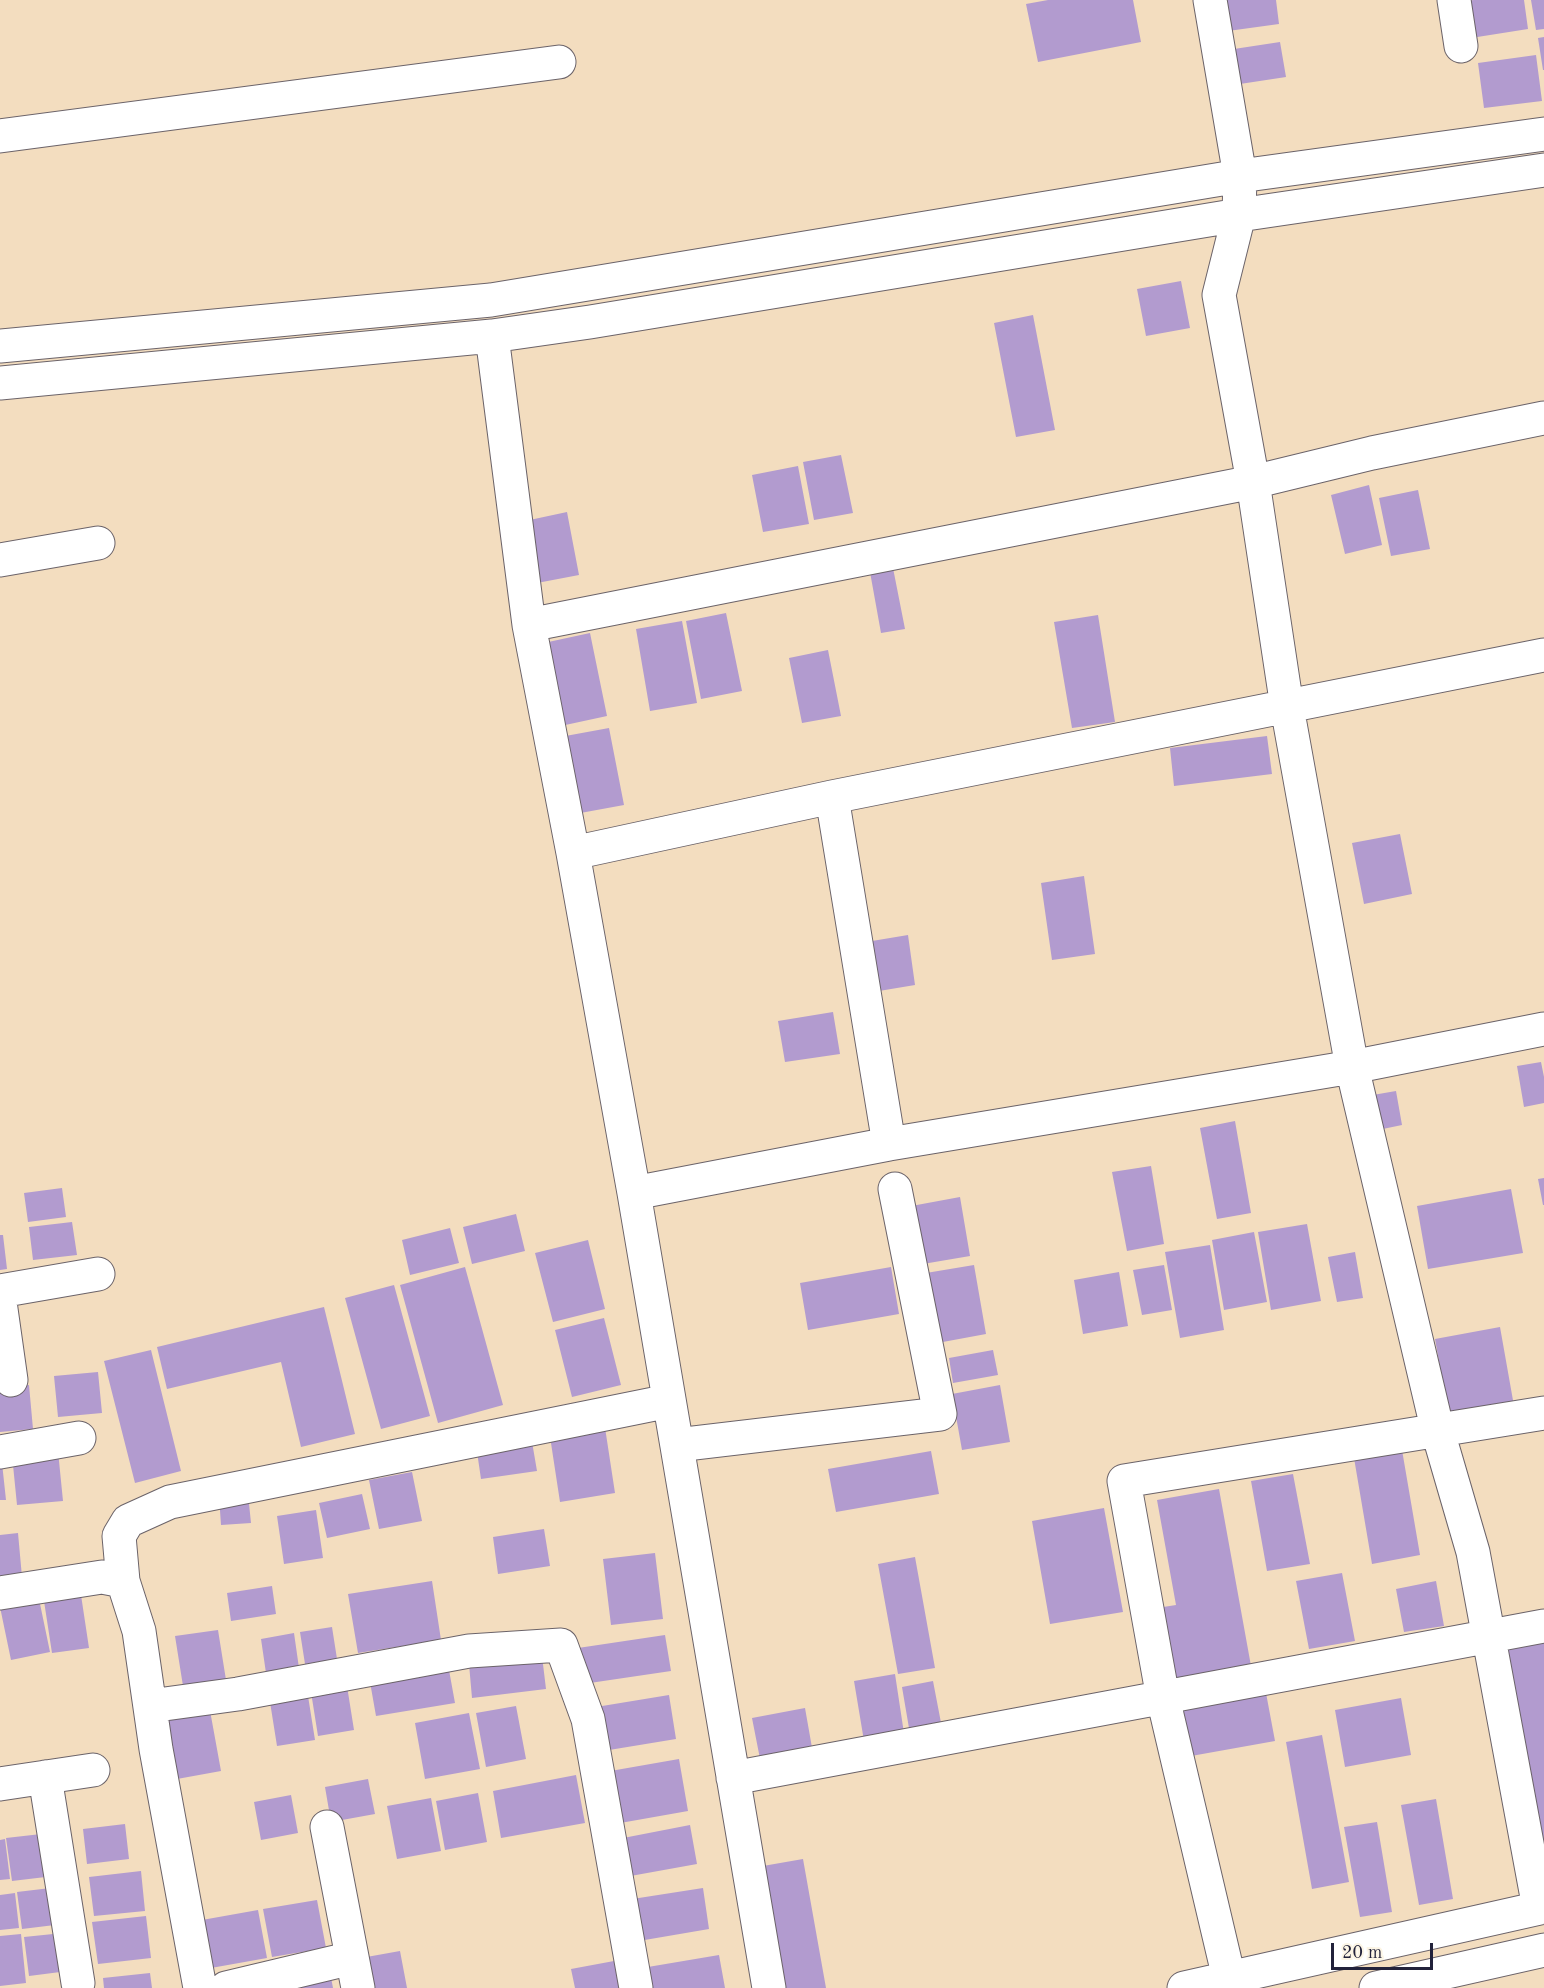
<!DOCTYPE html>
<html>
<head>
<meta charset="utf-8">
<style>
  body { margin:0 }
  #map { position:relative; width:1544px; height:1988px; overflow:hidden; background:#f3ddbf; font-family:"Old Standard TT",serif }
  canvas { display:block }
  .scale { position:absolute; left:1331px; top:1943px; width:102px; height:27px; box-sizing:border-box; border:3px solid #22223b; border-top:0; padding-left:8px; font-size:18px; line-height:21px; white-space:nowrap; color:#22223b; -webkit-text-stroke:4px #fcf5e5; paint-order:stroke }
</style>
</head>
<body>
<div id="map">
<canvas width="1544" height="1988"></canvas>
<div class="scale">20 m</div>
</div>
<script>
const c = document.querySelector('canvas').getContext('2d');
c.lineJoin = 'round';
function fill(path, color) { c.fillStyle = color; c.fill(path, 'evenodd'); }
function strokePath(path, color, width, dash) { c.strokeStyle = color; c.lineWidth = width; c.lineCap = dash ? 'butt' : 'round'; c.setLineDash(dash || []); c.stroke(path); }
const building = new Path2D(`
  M1048 0H1133L1141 42 1038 62 1026 4Z
  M1223 0H1276L1279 24 1228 31Z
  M1474 0H1524L1528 29 1471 38 1466 1Z
  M1531 0H1544V29L1536 30Z
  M1544 37V70H1543L1538 38Z
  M1280 42 1286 77 1240 84 1234 49Z
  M1536 55 1542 101 1484 108 1478 63Z
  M1181 281 1190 328 1146 336 1137 289Z
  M1033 315 1055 430 1016 437 994 323Z
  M841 455 853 513 814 520 803 462Z
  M798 466 809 524 763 532 752 475Z
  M1369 485 1382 545 1345 554 1331 495Z
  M1418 490 1430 549 1391 556 1379 498Z
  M567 512 579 575 537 583 525 521Z
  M893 568 905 629 881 633 870 572Z
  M726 613 742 691 701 699 686 621Z
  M1098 615 1115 722 1072 728 1054 622Z
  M682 621 697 703 650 711 636 629Z
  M590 633 607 716 556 727 539 644Z
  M828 650 841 716 802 723 789 658Z
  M609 728 624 805 575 814 560 737Z
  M1267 736 1272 774 1174 786 1170 748Z
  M1400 834 1412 894 1364 904 1352 843Z
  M1084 876 1095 954 1052 960 1041 883Z
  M908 935 915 985 879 991 872 941Z
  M833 1012 840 1054 785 1062 778 1021Z
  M1541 1062 1544 1077V1103L1524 1107 1517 1066Z
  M1396 1091 1402 1125 1373 1131 1367 1096Z
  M1235 1121 1251 1213 1217 1219 1200 1128Z
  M1151 1166 1164 1244 1127 1251 1112 1172Z
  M1544 1178V1205H1543L1538 1179Z
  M62 1188 66 1217 28 1222 24 1193Z
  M1511 1189 1523 1253 1428 1269 1417 1206Z
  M960 1197 970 1256 917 1265 906 1207Z
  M516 1214 525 1251 472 1264 463 1227Z
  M72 1222 77 1255 33 1260 29 1227Z
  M1307 1224 1321 1301 1271 1310 1258 1232Z
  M450 1228 459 1263 410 1275 402 1240Z
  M1254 1232 1267 1302 1224 1310 1212 1240Z
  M0 1235H3L7 1269 0 1270Z
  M588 1240 605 1309 553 1322 535 1253Z
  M1210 1245 1224 1330 1180 1338 1165 1252Z
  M1355 1252 1363 1298 1337 1302 1328 1257Z
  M974 1265 986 1334 932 1344 920 1274Z
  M1164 1265 1172 1310 1142 1315 1133 1270Z
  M465 1267 503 1405 438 1423 400 1285Z
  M891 1267 899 1314 808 1330 800 1283Z
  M1119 1272 1128 1326 1083 1334 1074 1280Z
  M394 1285 430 1416 381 1429 345 1298Z
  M324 1307 355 1434 301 1447 281 1362 167 1389 157 1347Z
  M604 1318 621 1385 572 1397 555 1330Z
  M1500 1327 1514 1406 1449 1418 1435 1339Z
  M151 1350 181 1471 135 1483 104 1361Z
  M993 1350 998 1375 953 1383 949 1358Z
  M98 1372 102 1413 58 1417 54 1376Z
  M29 1385 33 1429 0 1432V1388Z
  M1000 1385 1010 1442 962 1450 952 1394Z
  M604 1421 615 1493 560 1502 549 1430Z
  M531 1436 537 1471 481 1479 476 1445Z
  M1402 1450 1420 1555 1372 1564 1354 1458Z
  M58 1451 63 1501 17 1505 12 1455Z
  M931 1451 939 1494 836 1512 828 1469Z
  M0 1463H2L6 1500H0Z
  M412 1472 422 1521 379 1529 369 1480Z
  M1293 1474 1310 1564 1267 1571 1251 1481Z
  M1219 1489 1251 1666 1169 1680 1157 1608 1176 1605 1157 1500Z
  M248 1494 251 1523 221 1525 219 1496Z
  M362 1494 370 1529 327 1538 319 1503Z
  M1104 1508 1123 1612 1050 1624 1032 1521Z
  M316 1510 323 1558 284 1564 277 1516Z
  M544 1529 550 1566 498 1574 493 1537Z
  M18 1533 22 1577 0 1579V1535Z
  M655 1553 663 1619 611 1625 603 1559Z
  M915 1557 935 1668 898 1674 878 1564Z
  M1342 1573 1355 1641 1309 1649 1296 1581Z
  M432 1581 441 1640 358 1653 348 1594Z
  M1436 1581 1444 1626 1404 1632 1396 1589Z
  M272 1586 276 1614 231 1621 227 1593Z
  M81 1595 89 1648 52 1653 44 1601Z
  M39 1599 50 1652 11 1660 0 1607Z
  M332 1627 337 1659 305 1664 300 1632Z
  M218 1630 226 1680 183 1686 175 1636Z
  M294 1633 299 1668 266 1673 261 1639Z
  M665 1635 671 1671 583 1684 578 1648Z
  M1544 1642V1871L1504 1649Z
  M542 1656 546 1689 472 1698 469 1664Z
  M449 1670 455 1703 376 1716 370 1682Z
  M895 1674 905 1740 865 1747 854 1681Z
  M933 1681 942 1728 910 1734 902 1687Z
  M347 1686 354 1730 318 1736 311 1692Z
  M1266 1693 1275 1741 1180 1758 1171 1709Z
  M669 1695 676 1739 597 1752 590 1708Z
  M308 1696 315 1740 277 1746 270 1702Z
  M1401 1698 1411 1755 1345 1767 1335 1710Z
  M209 1705 221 1771 177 1779 165 1713Z
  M516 1706 526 1759 486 1767 476 1713Z
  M805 1708 814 1759 762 1769 752 1718Z
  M469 1713 480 1769 425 1779 415 1723Z
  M1322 1735 1349 1882 1312 1889 1286 1742Z
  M679 1759 688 1811 609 1825 599 1773Z
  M576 1775 585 1823 501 1838 493 1791Z
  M368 1779 375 1814 331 1822 325 1787Z
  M478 1793 487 1842 445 1850 436 1801Z
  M291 1795 298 1833 261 1840 254 1802Z
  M431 1798 441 1851 397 1859 387 1806Z
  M1436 1799 1453 1899 1419 1905 1401 1805Z
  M1377 1822 1392 1912 1360 1917 1344 1827Z
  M125 1824 129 1859 87 1864 83 1829Z
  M690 1825 697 1864 625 1877 618 1839Z
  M50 1833 54 1876 12 1881 6 1838Z
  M5 1839 10 1879 0 1880V1840Z
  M803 1859 826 1988H784L763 1866Z
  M141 1871 145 1911 94 1916 89 1877Z
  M59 1887 63 1924 22 1929 17 1892Z
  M703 1888 709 1929 633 1942 626 1900Z
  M15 1893 19 1928 0 1930V1895Z
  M317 1900 326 1948 272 1957 263 1909Z
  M258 1910 267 1958 211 1968 202 1920Z
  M146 1916 151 1958 98 1964 92 1922Z
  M63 1933 68 1971 29 1976 24 1937Z
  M21 1934 26 1983 0 1986V1936Z
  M400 1951 407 1988H367L361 1958Z
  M719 1955 725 1988H646L642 1968Z
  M614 1961 619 1988H575L571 1969Z
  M330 1972 333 1988H293Z
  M150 1973 152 1988H104L103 1978Z`);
const minor = new Path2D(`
  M1454 0 1461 46
  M0 136 559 62
  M492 336 529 625 573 853 832 797 1544 655
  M0 346 491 300 1240 176 1544 134
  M0 383 492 336 590 322 1239 215 1544 170
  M0 560 98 543
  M529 625 1253 482 1219 295 1239 215 1240 176 1210 0
  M832 797 889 1144
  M573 853 634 1193 769 1988
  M634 1193 889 1144 1352 1067 1544 1029
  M0 1291 98 1274
  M0 1302 11 1380
  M677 1445 940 1414 895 1189
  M0 1452 79 1438
  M123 1581 119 1536 128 1521 170 1502 669 1401
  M0 1593 102 1577 123 1581 139 1631 156 1749 200 1988
  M150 1706 238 1694 469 1651 561 1645 588 1719 636 1988
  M45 1777 78 1983
  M733 1778 1544 1626
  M0 1784 93 1770
  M327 1827 358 1988
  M1539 1908 1473 1552 1438 1432 1352 1067 1287 707 1253 482 1372 453 1544 418
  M1229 1978 1163 1698 1124 1481 1544 1413
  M226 1988 352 1958
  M1184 1988 1544 1907
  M1376 1988 1544 1950`);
fill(building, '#b29bcf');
strokePath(minor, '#6b6369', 35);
strokePath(minor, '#fff', 33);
</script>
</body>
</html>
